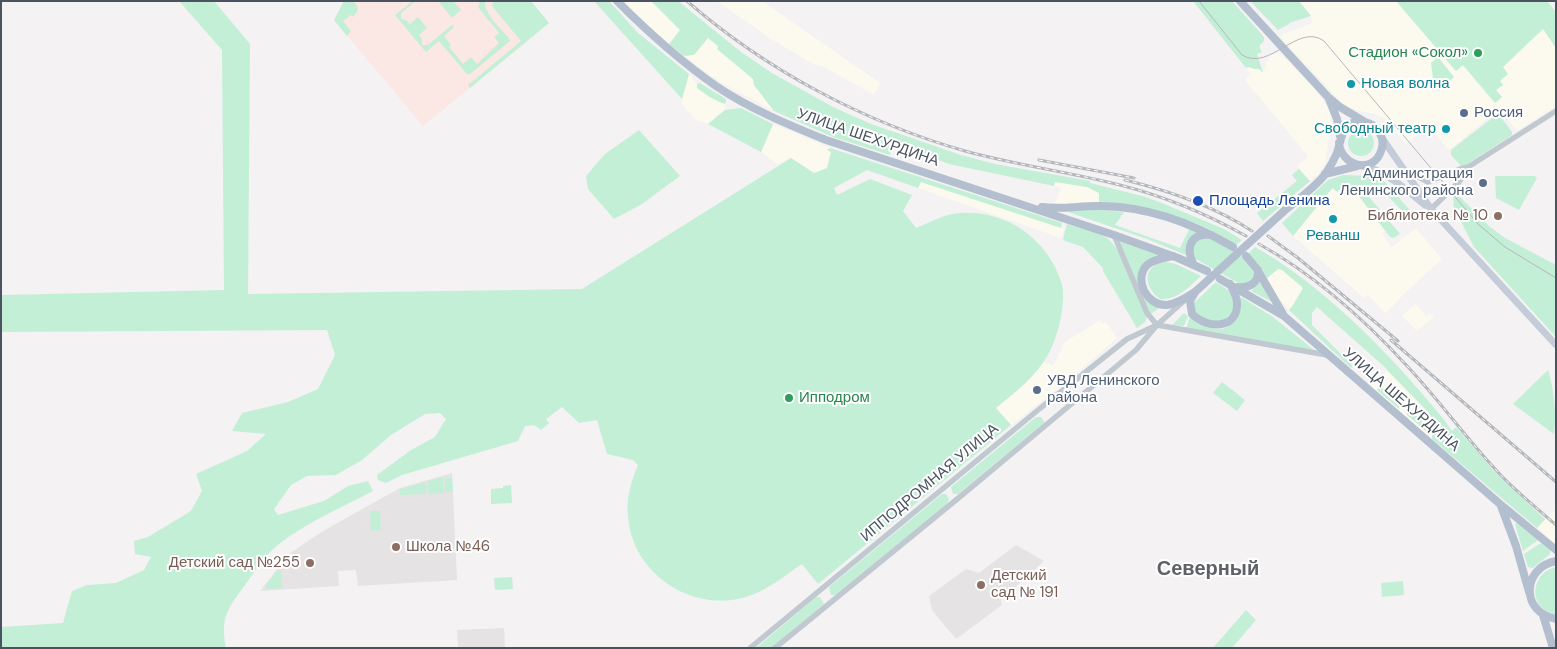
<!DOCTYPE html>
<html>
<head>
<meta charset="utf-8">
<style>
  body { margin:0 }
  #map { position:relative; width:1557px; height:649px; overflow:hidden; background:#f4f2f2; font-family:"DM Sans",sans-serif }
  canvas { display:block }
  .frame { position:absolute; inset:0; border:2px solid #4a535f; pointer-events:none }
</style>
</head>
<body>
<div id="map">
<canvas width="1557" height="649"></canvas>
<div class="frame"></div>
</div>
<script>
const c = document.querySelector('canvas').getContext('2d');
c.lineJoin = 'round';
function fill(path, color) { c.fillStyle = color; c.fill(path, 'evenodd'); }
function strokePath(path, color, width, dash) { c.strokeStyle = color; c.lineWidth = width; c.lineCap = dash ? 'butt' : 'round'; c.setLineDash(dash || []); c.stroke(path); }
function write(font, color, halo, rows, align = 'center') {
  c.font = font + ' "DM Sans",sans-serif'; c.lineWidth = 4; c.setLineDash([]); c.textBaseline = 'middle'; c.strokeStyle = halo; c.fillStyle = color; for (const [text, x, y, turn = 0] of rows) {
    c.save(); c.translate(x, y); c.rotate((+turn || 0) * Math.PI / 180); c.textAlign = isNaN(turn) ? turn : align; if (halo) c.strokeText(text, 0, 0); c.fillText(text, 0, 0); c.restore();
  }
}
const commercial = new Path2D(`
  M624 1H651L680 30 669 44 642 20Z
  M717 1H762L880 83 874 95 824 67 815 65 771 39Z
  M1299 1H1399L1455 71 1462 65 1495 103 1496 90 1503 67 1543 29 1556 48V106L1518 130 1516 129 1499 109 1449 150 1429 126 1406 144 1385 119 1374 114 1355 110 1344 105 1281 38 1283 34 1312 23 1311 16Z
  M707 37 719 47 717 49 753 79 754 85 774 111 720 82 684 56 694 54Z
  M1279 52 1318 93 1330 111 1331 125 1325 164 1318 174 1310 181 1297 166 1308 156 1245 80 1251 74 1246 68 1248 67 1259 69 1263 72 1270 56Z
  M689 74 697 84 725 104V110L708 124 696 120 681 103Z
  M773 124 830 148 827 150 831 152 828 168 814 173 791 158 777 164 761 152Z
  M920 182 1064 229 1061 238 918 188Z
  M1055 182 1087 187 1099 193V203L1086 202 1054 205 1061 188 1054 186Z
  M1348 182 1385 231 1382 234 1392 247 1416 228 1442 259 1405 293 1386 313 1380 308 1368 295 1364 298 1293 236 1328 193 1333 188 1337 192Z
  M1278 269 1283 270 1303 288 1293 305 1289 310 1280 300 1267 278Z
  M1415 304 1426 316 1430 313 1434 317 1417 331 1402 316Z
  M1100 320 1103 324 1106 322 1117 338 1070 379 1011 425 996 408 1020 388 1035 373 1043 362 1053 365 1065 342Z
  M1387 370 1428 412 1432 421V439L1371 386Z
  M1556 509V544L1537 528Z`);
const education = new Path2D(`
  M452 473 457 580 358 586 356 570 338 571 339 586 260 591 289 554 323 531 400 488Z
  M1016 545 1044 561 1001 600 1002 605 956 639 932 610 929 596 966 569 979 573Z
  M504 628 505 648H458L457 630Z`);
const medical = new Path2D(`
  M344 1H531L549 23 423 126 334 20Z`);
const green = new Path2D(`
  M179 1H214L250 44 248 294 582 289 791 158 814 173 827 168 831 152 827 150 830 148 1062 223 1061 228 921 182 918 188 867 170 834 188 837 195 870 179 912 195 903 211 916 228C928 223 939 217 952 214 993 207 1034 228 1054 265 1058 273 1062 282 1063 290 1064 310 1058 336 1049 353 1037 376 1015 392 996 408L1011 425 818 584 802 564C784 576 767 591 746 597 692 613 632 574 628 516 626 498 631 482 638 465L633 460 607 454 597 420 579 423 562 407 546 419 549 423 541 430 534 425 525 426 518 441 402 475 386 483 378 480 377 475 411 450 435 437 446 419 440 413 425 414 391 435 362 460 336 475 307 476 291 485 274 509 278 515 324 501 348 486 368 481 373 491C339 509 300 525 271 551 261 561 253 574 245 585 228 608 220 617 226 648H1V627L63 623 72 591 87 585 116 583 144 570 151 557 135 554 134 541 148 537 191 511 202 491 196 474 247 451 266 434 232 431 242 413 288 402 318 389 335 355 327 330 1 332V295L224 290 222 50Z
  M344 1H353L358 7 357 12 353 17 351 15 343 21 351 31 347 36 334 20Z
  M413 1H416L401 13V19L406 20 410 24 418 17 427 28 419 35 422 39V45H428L452 25 454 27 444 36 451 45 449 47 463 64 471 57 477 64 499 43 494 37 499 33 491 23 492 22 489 21 478 7 480 1H485C484 14 501 29 509 38L510 41 470 74H467L439 41 426 52 395 15Z
  M438 1H453L461 10 452 18Z
  M493 1H531L549 23 470 88 468 85 521 41 496 11 492 6Z
  M594 1H609L638 33 689 74 682 99Z
  M651 1H678L741 52 772 73 833 107 871 124 961 155 995 164 1090 181V183L1146 197 1169 206 1224 229 1242 240 1236 245C1222 237 1209 228 1195 223 1164 210 1131 207 1099 203V193L1087 187 1055 182 1054 186 949 164 895 144 890 155 833 137 774 111 754 85 753 79 717 49 718 46 708 38 694 55 684 56 669 44 680 30Z
  M1193 1H1232L1264 37V41L1259 46 1262 52 1257 54 1263 73 1259 69H1255L1248 67 1246 68Z
  M1250 1H1299L1311 16 1289 23V24L1278 30Z
  M1396 1H1547L1556 12V48L1543 29 1503 67 1508 74 1500 81 1503 85 1496 90 1502 97 1495 103 1463 65 1456 71Z
  M1438 57 1454 77 1439 91 1434 88 1431 63Z
  M700 83 726 99V102L725 104C715 101 705 94 697 88V84Z
  M741 108 773 124 761 152 708 124 725 110Z
  M1496 115H1499L1512 132V135L1464 166H1461L1451 155V150Z
  M1348 143a13 13 0 1 1 26 0a13 13 0 1 1-26 0Z
  M639 130 680 176 642 204 614 219 588 189 586 176 605 154Z
  M1299 169 1310 181 1263 221 1257 213 1297 181 1292 175Z
  M1343 175 1372 176 1378 177 1384 181 1415 216V221L1414 223 1381 189H1368L1365 192 1400 234 1393 238 1390 237 1348 182 1337 192 1333 188 1328 193 1293 236 1282 223 1328 180Z
  M1495 176H1535L1537 178 1519 210 1496 198Z
  M1455 192 1490 227 1505 238 1556 265V337L1474 247 1454 208 1453 195Z
  M1097 209 1124 212 1115 225 1180 248 1190 228 1201 232 1187 246 1186 255 1147 239 1068 212 1069 210Z
  M1067 224C1078 228 1093 230 1104 236 1123 246 1138 297 1147 317L1145 322 1137 328 1103 271V268L1083 247 1065 241 1063 239Z
  M1208 238C1226 246 1246 255 1255 273L1253 282 1240 284 1194 258 1191 248 1197 240Z
  M1119 241 1159 255 1150 259 1138 280 1161 307 1149 315Z
  M1255 247C1314 280 1374 338 1418 389 1430 403 1442 416 1452 431L1456 427 1495 472 1545 519 1537 528 1432 439V421L1428 412 1387 370V369L1317 307 1312 313V325L1353 366 1351 368 1289 310 1293 305 1303 288 1282 270 1278 269 1267 278 1260 266 1248 254Z
  M1166 262 1176 264 1201 276C1189 287 1178 300 1160 299 1143 287 1142 264 1166 262Z
  M1261 281 1272 300V302L1251 291Z
  M1216 282C1221 286 1228 289 1232 294 1241 308 1227 324 1212 322 1206 321 1200 316 1195 313L1194 303Z
  M1241 297 1273 317 1314 350 1186 329 1190 316C1200 324 1224 339 1232 320 1236 312 1237 303 1241 297Z
  M1184 313 1188 316 1184 326 1172 325Z
  M1548 370C1554 388 1557 417 1554 434L1513 404Z
  M1222 382 1245 400 1237 411 1213 393Z
  M1379 387C1388 388 1403 399 1399 409L1378 391 1377 389Z
  M1406 411C1414 412 1427 423 1427 432L1407 415Z
  M1036 417H1041L1044 421V423L958 494H953L951 487Z
  M443 477 444 493 428 494V481Z
  M445 478H452L453 492H445Z
  M426 482V494L400 495V489Z
  M511 485 512 503 491 504V489L503 488V486Z
  M942 494H946L949 499 947 504 835 595H831L829 587Z
  M370 511H380L381 530 371 531Z
  M1517 523 1538 540 1523 551 1515 524Z
  M1541 543 1550 550V554L1533 568 1528 567 1524 554Z
  M1556 567V615C1528 610 1529 573 1556 567Z
  M277 571H281L282 588 266 589V585Z
  M512 577 513 589 495 590 494 578Z
  M1403 581 1404 595 1382 597 1381 583Z
  M816 597H820L824 604 771 648H756Z
  M1246 610 1256 620 1232 648H1213Z`);
const tertiary = new Path2D(`
  M1403 169 1428 182 1460 169 1468 167 1556 111
  M1431 209 1459 182 1468 167
  M1114 235 1147 313 1157 325 1327 355
  M750 648 1038 410 1127 339 1155 326
  M775 648 956 500 1136 350 1157 325 1185 300`);
const secondary = new Path2D(`
  M1382 138 1431 209 1556 345
  M1363 166C1387 171 1406 190 1425 205`);
const primary = new Path2D(`
  M617 1C648 32 680 61 716 86 750 109 789 125 826 140L1114 235 1178 258 1207 271
  M1240 1 1328 97 1340 107 1365 122
  M1329 99 1337 119 1340 136
  M1325 174 1357 166
  M1042 207C1062 210 1083 205 1103 206 1150 207 1194 224 1233 247
  M1283 212C1296 201 1317 186 1326 173 1330 167 1334 160 1337 153 1342 138 1342 119 1364 122 1370 123 1376 127 1379 132 1383 138 1384 144 1381 151 1373 175 1341 166 1339 143
  M1173 256C1164 258 1154 259 1147 265 1133 280 1147 306 1167 305 1177 304 1187 297 1195 292
  M1246 256 1257 269 1283 314
  M1194 265C1185 248 1190 233 1211 235
  M1220 279 1284 316 1500 504 1556 550
  M1238 287C1250 288 1259 283 1258 270
  M1195 292 1190 301 1192 314C1207 329 1238 330 1237 303 1237 296 1233 290 1230 284
  M1501 506 1516 546 1529 592
  M1556 561C1521 568 1521 613 1556 619
  M1543 615 1553 648`);
const tram = new Path2D(`
  M1199 1 1242 55C1270 72 1298 22 1324 41L1478 224 1505 247 1556 278`);
const rail = new Path2D(`
  M687 1C766 70 864 122 965 151 1016 165 1069 172 1120 185 1163 196 1207 214 1246 236
  M1039 160 1134 178
  M1125 180C1170 191 1214 206 1252 231
  M1268 236 1298 258 1398 341
  M1259 244C1313 274 1366 321 1408 367 1439 400 1466 438 1497 471 1515 491 1536 507 1556 525
  M1391 340 1556 482`);
const primaryBridge = new Path2D(`
  M1195 292 1283 212`);
const markers = [
  [1478,53,5,"#2e9e5b"],
  [1351,84,5,"#0f9aa8"],
  [1464,113,5,"#5c6f8a"],
  [1446,129,5,"#0f9aa8"],
  [1483,183,5,"#5c6f8a"],
  [1198,201,6,"#1a4fb4"],
  [1498,216,5,"#8d6e63"],
  [1333,219,5,"#0f9aa8"],
  [1037,390,5,"#5c6f8a"],
  [789,398,5,"#2e9e5b"],
  [396,547,5,"#8d6e63"],
  [310,563,5,"#8d6e63"],
  [981,585,5,"#8d6e63"]
];
const leisureNames = [
  ["Стадион «Сокол»",1468,53],
  ["Ипподром",799,398,"left"]
];
const cultureNames = [
  ["Новая волна",1361,84],
  ["Свободный театр",1436,129,"right"],
  ["Реванш",1333,236,"center"]
];
const serviceNames = [
  ["Россия",1474,113],
  ["Администрация",1473,174,"right"],
  ["Ленинского района",1473,191,"right"],
  ["УВД Ленинского",1047,381],
  ["района",1047,398]
];
const streetNames = [
  ["УЛИЦА ШЕХУРДИНА",868,138,19],
  ["УЛИЦА ШЕХУРДИНА",1401,400,41],
  ["ИППОДРОМНАЯ УЛИЦА",930,483,-40]
];
const transitNames = [
  ["Площадь Ленина",1209,201]
];
const educationNames = [
  ["Библиотека № 10",1488,216],
  ["Школа №46",406,547,"left"],
  ["Детский сад №255",300,563],
  ["Детский",991,576,"left"],
  ["сад № 191",991,593,"left"]
];
const districtNames = [
  ["Северный",1208,570]
];
fill(commercial, '#fcf9ee');
fill(education, '#e5e3e4');
fill(medical, '#fbe8e5');
fill(green, '#c3efd7');
strokePath(tertiary, '#c0c8d0', 5.5);
strokePath(secondary, '#c3ccd8', 7);
strokePath(primary, '#b3bfcf', 8);
strokePath(tram, '#b4b7bc', 1);
strokePath(rail, '#b4b7bc', 3);
strokePath(rail, '#fff', 1, [4]);
strokePath(primaryBridge, '#b3bfcf', 8);
for (const [x, y, r, color] of markers) { const dot = new Path2D(); dot.arc(x, y, r, 0, 2 * Math.PI); c.fillStyle = color; c.fill(dot); strokePath(dot, '#fff', 2); }
write('15px', '#27864d', '#fff', leisureNames, 'right');
write('15px', '#0d838f', '#fff', cultureNames, 'left');
write('15px', '#4e5e75', '#fff', serviceNames, 'left');
write('15px', '#4a535f', '#fff', streetNames);
write('15px', '#164399', '#fff', transitNames, 'left');
write('15px', '#785e54', '#fff', educationNames, 'right');
write('bold 20px', '#5e6167', '#fff', districtNames);
</script>
</body>
</html>
